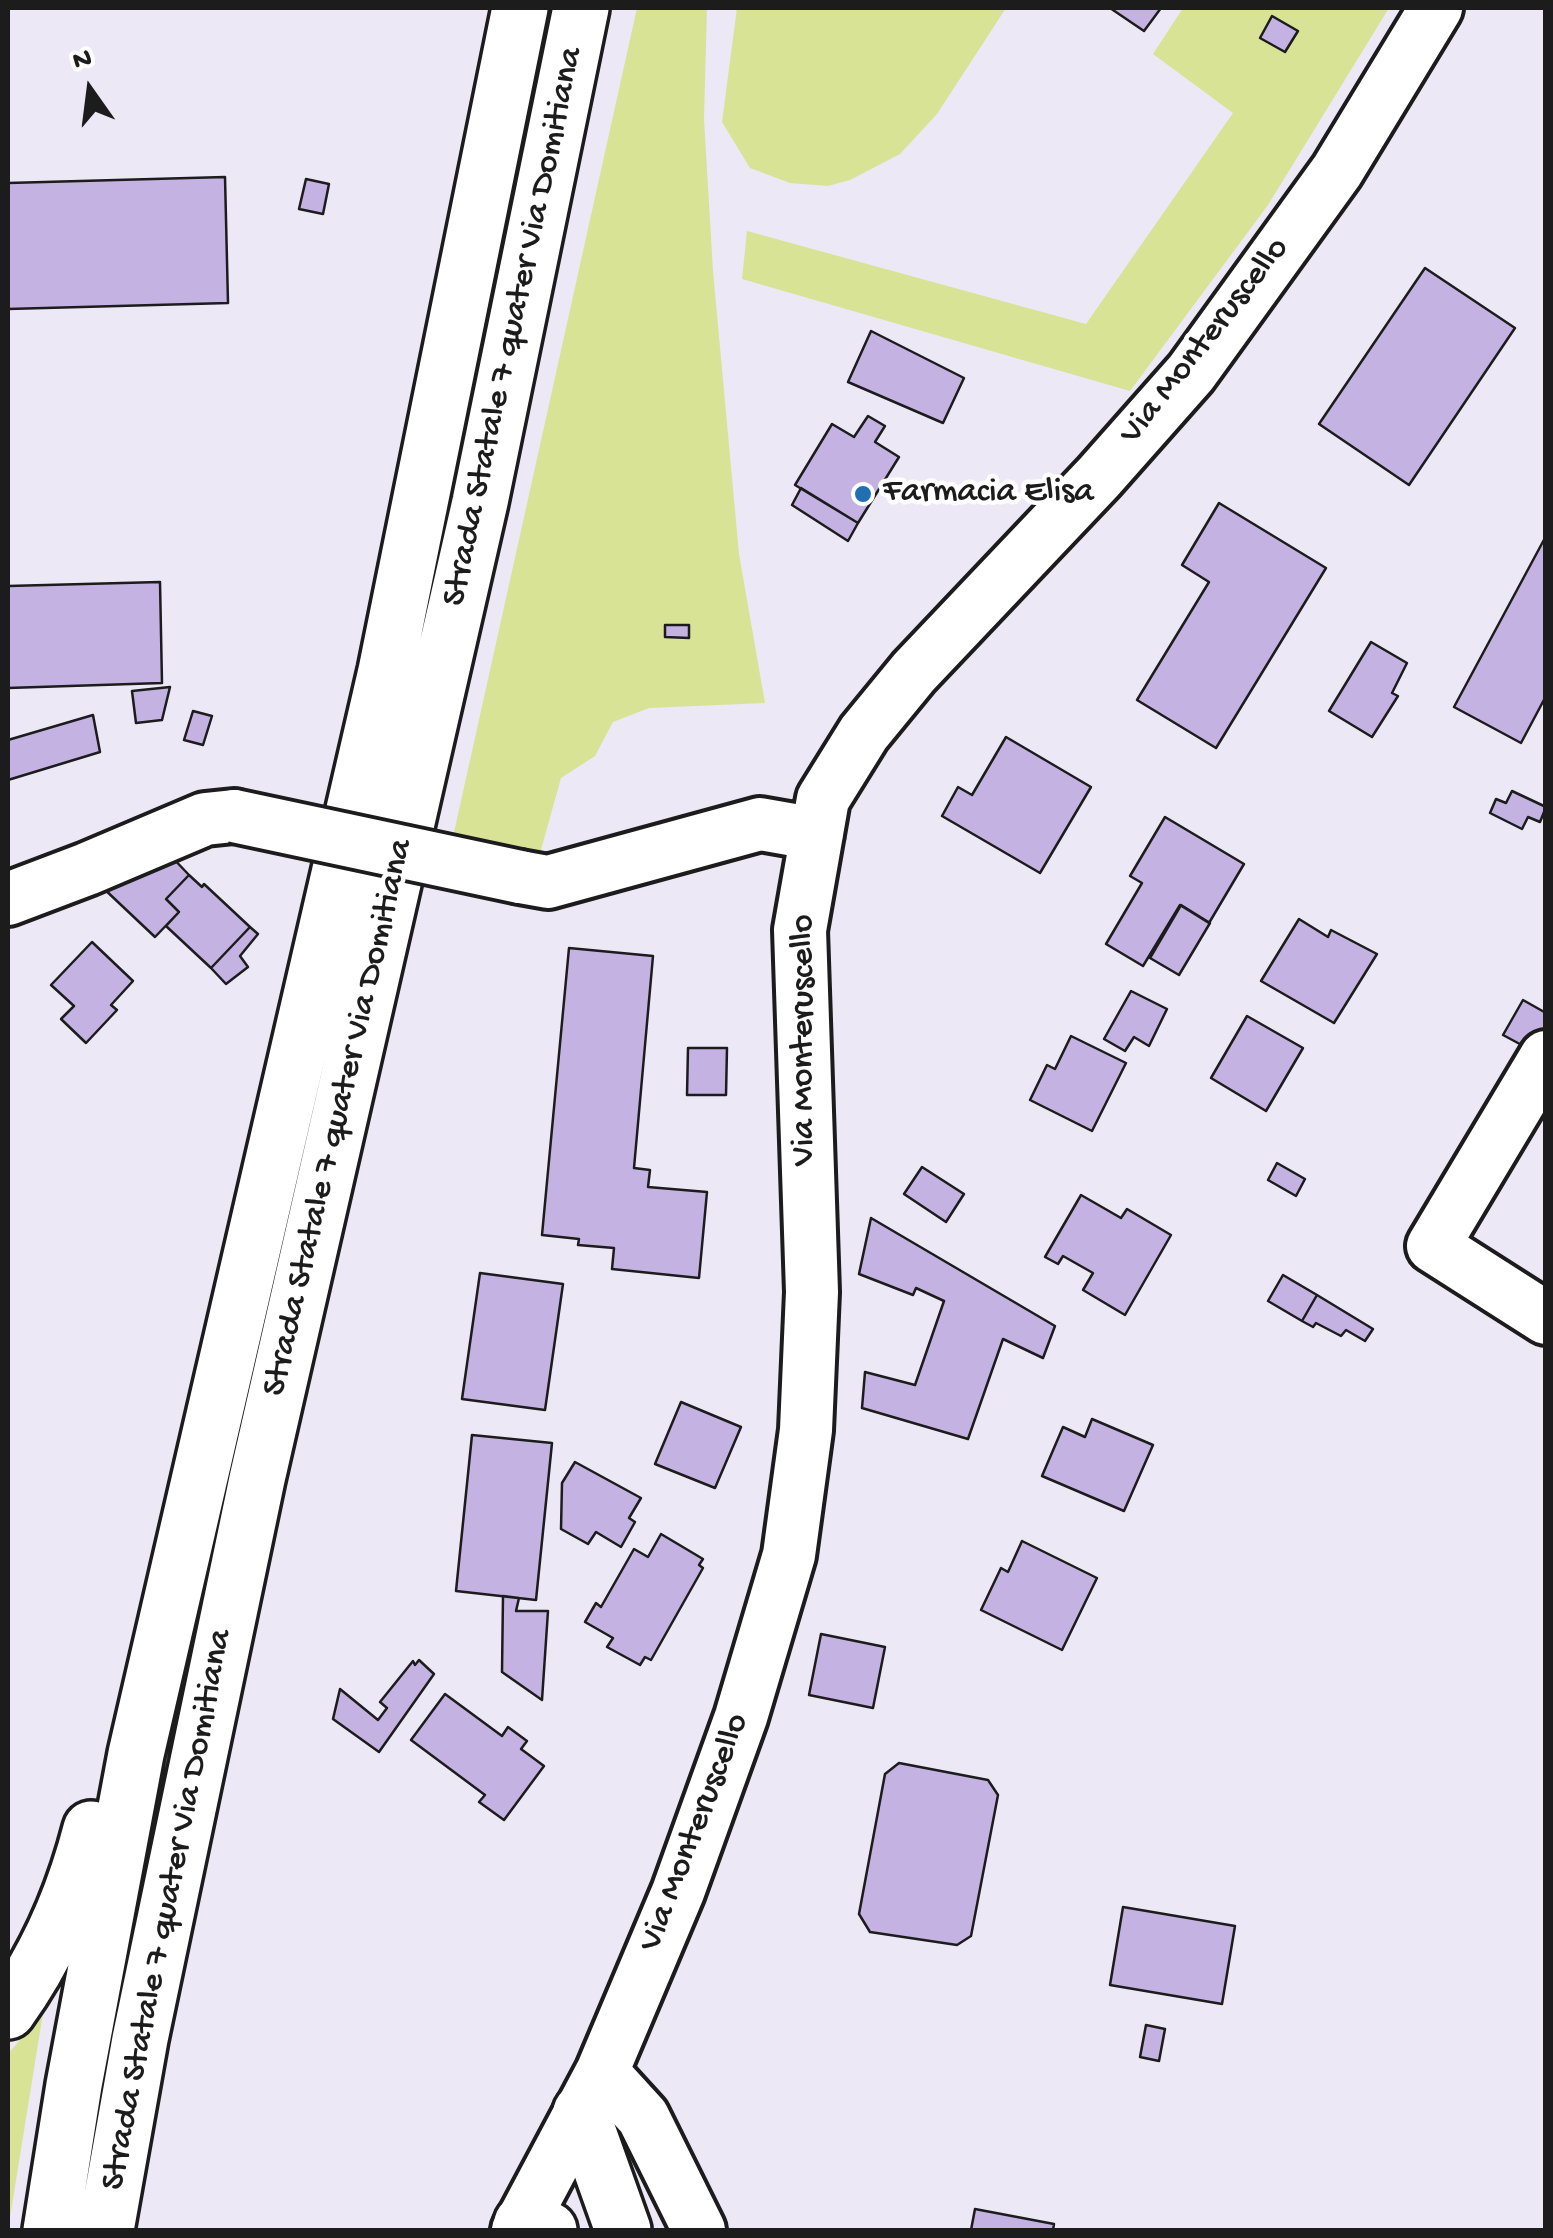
<!DOCTYPE html>
<html>
<head>
<meta charset="utf-8">
<style>
  body { margin:0 }
  #map { position:relative; width:1553px; height:2238px; overflow:hidden; background:#ede8f6; font-family:"Gochi Hand",sans-serif }
  canvas { display:block }
  .frame { position:absolute; inset:0; border:10px solid #1c1c1c; pointer-events:none }
  .north { position:absolute; left:40px; top:40px; width:100px; height:100px; -webkit-text-stroke:8px #fff; paint-order:stroke; rotate:346deg; font-size:28px; font-weight:700; line-height:40px; text-align:center; color:#1c1c1c }
  .north::after { content:''; display:block; margin:auto; width:35px; height:45px; background:#1c1c1c; clip-path:polygon(50% 0,100% 100%,50% 72%,0 100%) }
</style>
</head>
<body>
<div id="map">
<canvas width="1553" height="2238"></canvas>
<div class="frame"></div>
<div class="north">N</div>
</div>
<script>
const c = document.querySelector('canvas').getContext('2d');
c.lineJoin = 'round';
function fill(path, color) { c.fillStyle = color; c.fill(path, 'evenodd'); }
function strokePath(path, color, width, dash) { c.strokeStyle = color; c.lineWidth = width; c.lineCap = dash ? 'butt' : 'round'; c.setLineDash(dash || []); c.stroke(path); }
function write(font, color, halo, rows, align = 'center') {
  c.font = font + ' "Gochi Hand",sans-serif'; c.lineWidth = 9; c.setLineDash([]); c.textBaseline = 'middle'; c.strokeStyle = halo; c.fillStyle = color; for (const [text, x, y, turn = 0] of rows) {
    c.save(); c.translate(x, y); c.rotate((+turn || 0) * Math.PI / 180); c.textAlign = isNaN(turn) ? turn : align; if (halo) c.strokeText(text, 0, 0); c.fillText(text, 0, 0); c.restore();
  }
}
const green = new Path2D(`
  M637 8H707L704 119 713 271 739 554 765 703 649 708 613 722 595 756 561 778 539 857 451 846Z
  M737 8H1006L937 114 900 154 850 180 828 186 790 183 750 168 722 122Z
  M1183 8H1389L1268 205 1130 391 742 279 747 231 1086 324 1233 113 1153 54Z
  M43 2013 8 2230V2054Z`);
const building = new Path2D(`
  M1110 8H1161L1144 31Z
  M1272 16 1298 31 1285 52 1260 38Z
  M225 177 228 303 8 309V183Z
  M306 179 329 184 323 214 299 209Z
  M1425 268 1515 328 1409 485 1319 424Z
  M871 331 964 378 943 423 848 382Z
  M868 416 885 426 875 442 899 457 858 523 795 485 832 424 854 437Z
  M801 488 858 523 848 541 792 505Z
  M1219 503 1326 568 1216 748 1137 700 1209 582 1182 565Z
  M1546 536V696L1521 743 1454 707Z
  M160 582 162 683 8 688V586Z
  M665 625H689V638L665 637Z
  M1371 642 1407 663 1392 693 1398 696 1372 737 1329 711Z
  M170 687 162 720 136 723 132 691Z
  M193 711 212 716 203 745 184 740Z
  M93 715 100 752 8 780V740Z
  M1006 737 1091 787 1040 873 942 816 958 787 972 795Z
  M1512 791 1546 807 1540 822 1528 817 1522 829 1490 813 1496 799 1506 803Z
  M1165 817 1244 864 1209 923 1180 905 1143 966 1106 944 1142 883 1130 876Z
  M170 855 189 875 166 899 179 912 155 937 101 886Z
  M189 875 202 887 204 884 250 927 211 968 166 926 179 912 166 899Z
  M1181 905 1210 923 1179 975 1150 958Z
  M1299 919 1328 937 1331 930 1377 954 1334 1023 1261 981Z
  M250 927 258 934 240 956 248 967 226 984 211 968Z
  M92 942 133 981 111 1005 117 1010 86 1043 61 1019 74 1006 51 985Z
  M569 948 653 956 634 1168 650 1170 648 1187 707 1192 699 1278 612 1269 614 1248 578 1245 579 1239 542 1235Z
  M1131 991 1167 1009 1149 1046 1134 1037 1125 1051 1104 1039Z
  M1523 1000 1546 1013V1027L1531 1050 1503 1035Z
  M1247 1016 1303 1048 1266 1111 1211 1078Z
  M1071 1036 1126 1063 1092 1131 1030 1100 1047 1065 1055 1069Z
  M688 1048H727L726 1095H687Z
  M1277 1163 1305 1179 1296 1196 1268 1180Z
  M922 1167 964 1194 946 1222 904 1194Z
  M1081 1195 1121 1218 1127 1209 1171 1235 1125 1315 1083 1290 1093 1273 1063 1256 1058 1264 1045 1257Z
  M871 1218 1055 1326 1043 1358 1003 1339 968 1439 862 1408 865 1372 915 1385 944 1301 916 1288 913 1295 859 1274Z
  M480 1273 563 1284 545 1410 462 1399Z
  M1283 1275 1317 1295 1302 1321 1268 1301Z
  M1317 1295 1373 1329 1365 1341 1346 1330 1341 1336 1316 1323 1313 1327 1302 1321Z
  M681 1402 741 1427 715 1488 655 1464Z
  M1092 1419 1153 1445 1124 1511 1042 1476 1063 1427 1085 1437Z
  M472 1435 552 1443 536 1600 456 1591Z
  M575 1462 641 1498 629 1518 635 1522 621 1547 596 1532 588 1544 561 1529 562 1483Z
  M661 1534 703 1559 699 1565 703 1568 651 1660 645 1657 640 1665 607 1647 613 1638 585 1622 596 1603 601 1607 634 1549 648 1557Z
  M1022 1541 1097 1578 1062 1650 981 1610 1001 1568 1008 1572Z
  M503 1596 519 1598 516 1611H548L542 1700 502 1672Z
  M821 1634 885 1647 873 1708 809 1695Z
  M419 1660 434 1674 379 1752 333 1719 340 1689 378 1720 387 1708 380 1702 413 1661 415 1665Z
  M445 1694 502 1736 508 1727 527 1741 521 1749 544 1766 504 1820 479 1802 485 1795 411 1740Z
  M899 1763 988 1780 998 1795 971 1936 957 1945 870 1932 859 1914 885 1774Z
  M1123 1907 1235 1926 1222 2004 1110 1985Z
  M1146 2025 1165 2029 1159 2061 1140 2057Z
  M975 2209 1054 2224 1053 2230H971Z`);
const minor = new Path2D(`
  M520 877 548 882 760 824 817 834
  M8 899 87 869 205 819 234 816
  M1546 1057 1433 1246 1546 1318
  M602 2072 643 2117 699 2230
  M518 2230 602 2072 678 1892 741 1717 789 1555 806 1430 812 1292 800 930 823 799 864 733 914 672 1099 477 1191 373 1337 171 1436 8`);
const highway = new Path2D(`
  M8 2011C48 1956 74 1895 91 1829
  M581 2112 623 2230
  M522 2223 549 2230
  M51 2230 74 2085 136 1754 386 671 520 8
  M106 2230 140 2039 257 1479 480 502 581 8`);
const minorBridge = new Path2D(`
  M234 816 520 877`);
const markers = [
  [863,494,10,"#1f6fb2"]
];
const streetNames = [
  ["Strada Statale 7 quater Via Domitiana",515,327,-78],
  ["Via Monteruscello",1206,342,-52],
  ["Via Monteruscello",806,1040,-90],
  ["Strada Statale 7 quater Via Domitiana",340,1118,-77],
  ["Via Monteruscello",696,1833,-69],
  ["Strada Statale 7 quater Via Domitiana",169,1910,-79]
];
const poiNames = [
  ["Farmacia Elisa",883,494]
];
fill(green, '#d8e396');
fill(building, '#c4b2e2');
strokePath(building, '#1c1c1c', 2.5);
strokePath(minor, '#1c1c1c', 60);
strokePath(highway, '#1c1c1c', 62);
strokePath(minor, '#fff', 52);
strokePath(highway, '#fff', 55);
strokePath(minorBridge, '#1c1c1c', 60, []);
strokePath(minorBridge, '#fff', 52);
for (const [x, y, r, color] of markers) { const dot = new Path2D(); dot.arc(x, y, r, 0, 2 * Math.PI); c.fillStyle = color; c.fill(dot); strokePath(dot, '#fff', 4); }
write('35px', '#1c1c1c', '#fff', streetNames);
write('35px', '#1c1c1c', '#fff', poiNames, 'left');
</script>
</body>
</html>
